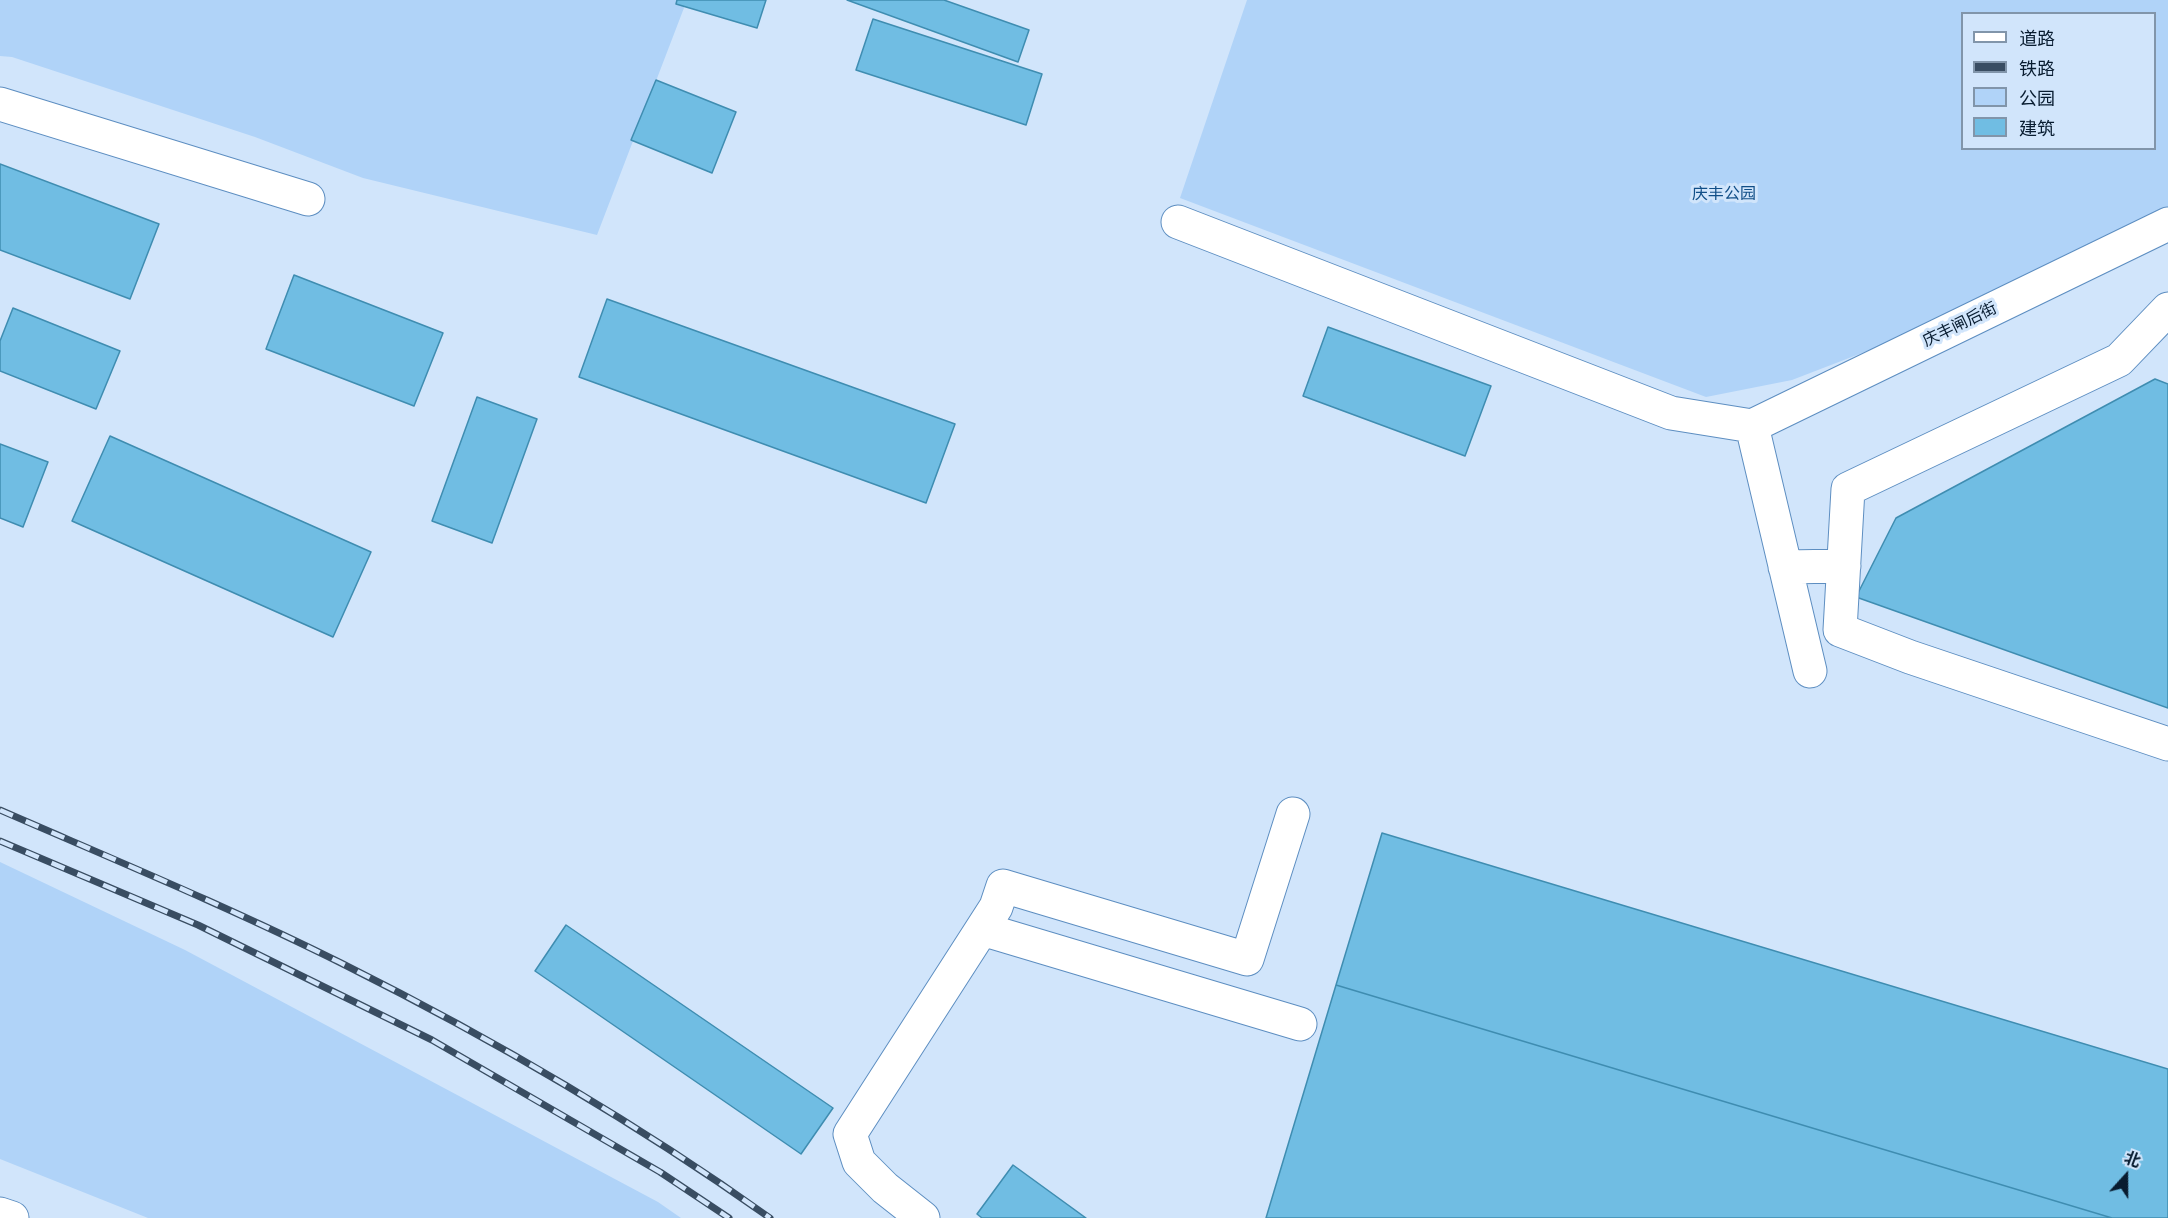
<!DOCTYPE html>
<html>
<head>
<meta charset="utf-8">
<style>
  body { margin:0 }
  #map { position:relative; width:2168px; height:1218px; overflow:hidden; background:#d1e5fb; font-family:Manrope,"Noto Sans SC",sans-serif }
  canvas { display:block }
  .legend { position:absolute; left:1961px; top:12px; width:195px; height:138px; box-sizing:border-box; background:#d1e5fb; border:2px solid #8195aa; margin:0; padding:8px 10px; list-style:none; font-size:18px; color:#081c30 }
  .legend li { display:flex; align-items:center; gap:12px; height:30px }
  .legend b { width:30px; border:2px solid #8195aa }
  .north { position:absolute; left:2096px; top:1146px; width:60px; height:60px; -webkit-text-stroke:4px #d1e5fb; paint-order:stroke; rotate:21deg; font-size:16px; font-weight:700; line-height:24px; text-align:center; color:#081c30 }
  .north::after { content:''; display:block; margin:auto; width:21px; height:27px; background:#081c30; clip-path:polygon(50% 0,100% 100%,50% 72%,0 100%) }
</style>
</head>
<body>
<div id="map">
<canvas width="2168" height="1218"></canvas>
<ul class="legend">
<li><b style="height:8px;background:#fff"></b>道路</li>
<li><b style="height:8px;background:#394d62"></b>铁路</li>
<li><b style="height:16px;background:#b0d3f8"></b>公园</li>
<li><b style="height:16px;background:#70bde3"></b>建筑</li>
</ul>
<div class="north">北</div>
</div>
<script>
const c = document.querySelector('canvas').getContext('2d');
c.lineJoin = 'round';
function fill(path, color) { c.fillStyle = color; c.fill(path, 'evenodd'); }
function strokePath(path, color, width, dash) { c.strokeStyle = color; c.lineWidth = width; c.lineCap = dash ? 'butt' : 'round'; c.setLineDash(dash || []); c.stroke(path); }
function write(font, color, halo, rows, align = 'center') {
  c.font = font + ' Manrope,"Noto Sans SC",sans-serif'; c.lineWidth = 6; c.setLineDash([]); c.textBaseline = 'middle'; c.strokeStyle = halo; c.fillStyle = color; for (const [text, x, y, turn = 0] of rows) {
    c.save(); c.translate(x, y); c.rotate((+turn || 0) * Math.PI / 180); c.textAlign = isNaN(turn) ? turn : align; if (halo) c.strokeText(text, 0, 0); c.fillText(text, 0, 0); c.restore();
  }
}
const green = new Path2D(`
  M0 0H687L597 235 363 178 255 137 12 57 0 56Z
  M1247 0H2168V208L1945 321 1792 380 1706 397 1180 198ZM1962 14H2154V148H1962Z
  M0 862 185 950 658 1202 681 1218H148L0 1159Z`);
const building = new Path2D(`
  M677 0H766L757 28 676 4Z
  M847 0H944L1029 30 1018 62Z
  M873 19 1042 74 1026 125 856 70Z
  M656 80 736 112 712 173 631 140Z
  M0 164 159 224 130 299 0 250Z
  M294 275 443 333 414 406 266 349Z
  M607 299 955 424 926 503 579 377Z
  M13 308 120 351 96 409 0 371V341Z
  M1328 327 1491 386 1465 456 1303 396Z
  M2155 379 2168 384V708L1856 597 1896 518Z
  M477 397 537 419 492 543 432 521Z
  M110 436 371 552 333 637 72 521Z
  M0 444 48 462 23 527 0 518Z
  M1382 833 2168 1069V1218H2112L1336 985Z
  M566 925 833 1108 801 1154 535 971Z
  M1336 985 2112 1218H1266Z
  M1013 1165 1086 1218H982L977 1214Z`);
const minor = new Path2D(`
  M0 104 308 199
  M1178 222 1671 413 1752 426 1810 671
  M2168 309 2119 360 1848 489 1840 630 1910 657 2168 744
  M1752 426 2168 224
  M1785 567 1844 566
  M982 929 1300 1024
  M0 1214 12 1218
  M923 1218 885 1188 859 1162 850 1134 996 907 1003 886 1247 959 1293 814`);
const rail = new Path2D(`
  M0 810C115 860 231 908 343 964 491 1038 635 1122 770 1218
  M0 841 198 925 432 1040 660 1172 729 1218`);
const parkNames = [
  ["庆丰公园",1724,195]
];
const streetNames = [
  ["庆丰闸后街",1960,325,-26]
];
fill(green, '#b0d3f8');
fill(building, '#70bde3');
strokePath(building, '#3f8db1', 1.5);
strokePath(minor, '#5d8ec1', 35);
strokePath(minor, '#fff', 33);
strokePath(rail, '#394d62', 7);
strokePath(rail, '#d1e5fb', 4.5, [14]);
write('16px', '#104e87', '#d1e5fb', parkNames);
write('16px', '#081c30', '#d1e5fb', streetNames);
</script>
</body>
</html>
